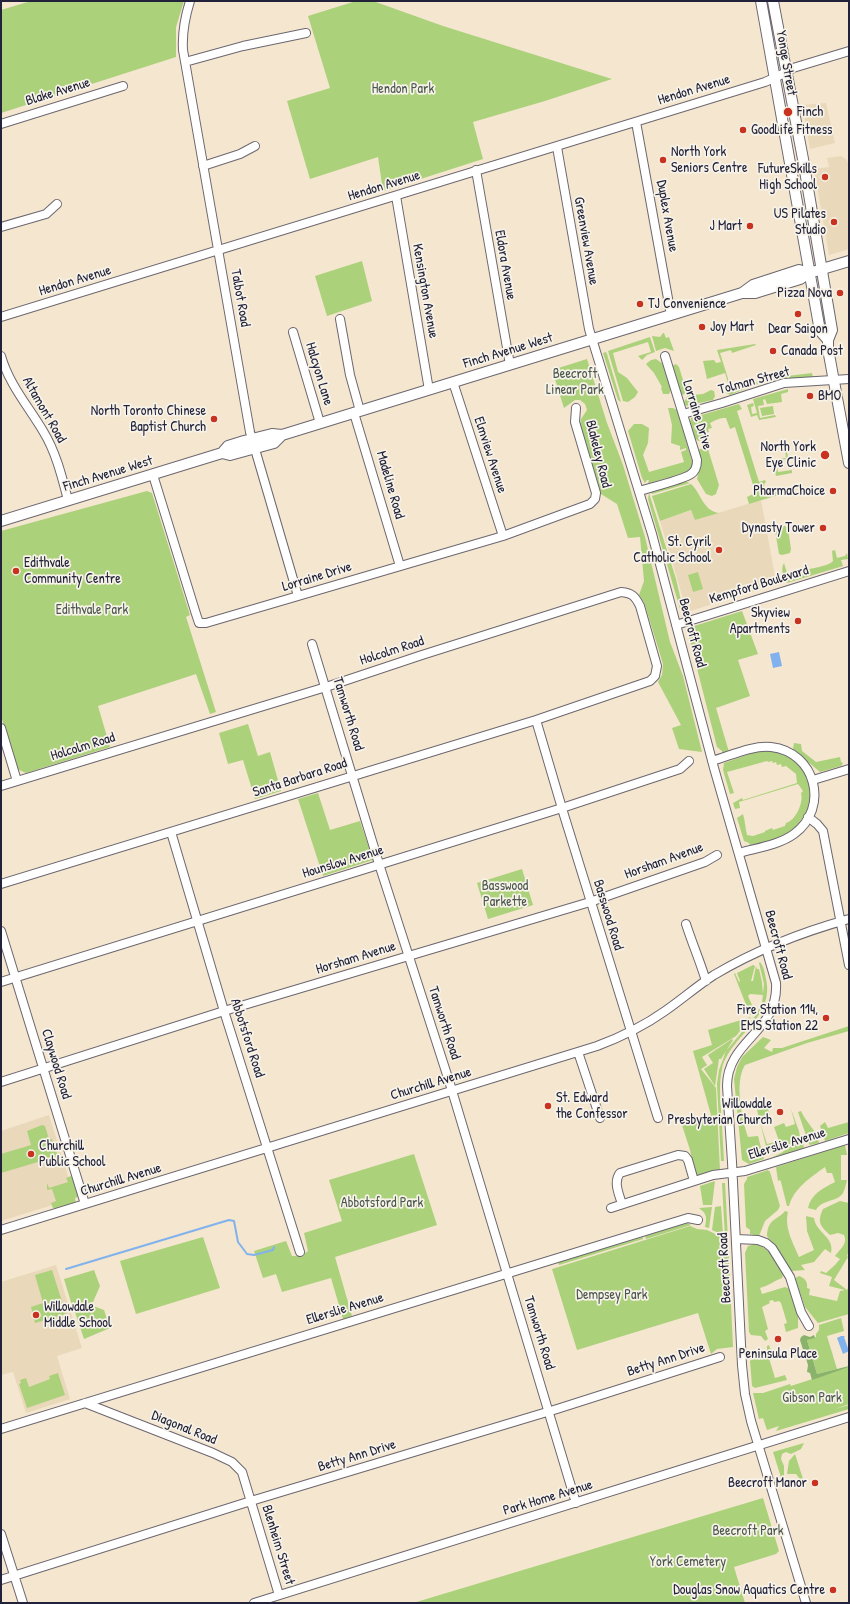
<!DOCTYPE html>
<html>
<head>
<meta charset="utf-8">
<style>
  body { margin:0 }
  #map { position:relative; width:850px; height:1604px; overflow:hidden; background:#f4e6cf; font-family:"Patrick Hand",sans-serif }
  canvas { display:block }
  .frame { position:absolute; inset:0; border:2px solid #22223b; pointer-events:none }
</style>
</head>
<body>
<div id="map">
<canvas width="850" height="1604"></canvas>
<div class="frame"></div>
</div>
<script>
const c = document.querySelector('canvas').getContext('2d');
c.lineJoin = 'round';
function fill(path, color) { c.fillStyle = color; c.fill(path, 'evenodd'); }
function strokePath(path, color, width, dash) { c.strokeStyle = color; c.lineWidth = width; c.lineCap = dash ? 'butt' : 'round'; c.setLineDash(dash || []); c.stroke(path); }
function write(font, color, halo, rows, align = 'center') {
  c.font = font + ' "Patrick Hand",sans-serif'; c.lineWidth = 3.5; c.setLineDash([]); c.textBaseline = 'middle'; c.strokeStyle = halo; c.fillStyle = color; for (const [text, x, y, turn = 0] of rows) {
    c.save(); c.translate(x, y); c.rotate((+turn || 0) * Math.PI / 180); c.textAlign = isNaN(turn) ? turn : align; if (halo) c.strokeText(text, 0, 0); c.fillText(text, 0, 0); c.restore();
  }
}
const built = new Path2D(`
  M826 103 835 143 810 149 802 105Z
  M841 156 847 160 849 165V249L829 255 814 169 829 167 827 158Z
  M761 500 776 582 761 586 755 591 687 612 660 521 692 510 695 520Z
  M49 1115 75 1198 1 1221V1131Z
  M56 1265 82 1348 57 1356 70 1399 26 1413 13 1372 1 1375V1282Z`);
const green = new Path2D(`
  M31 1H184L176 27V57L1 113V10Z
  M356 1H373L443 26 612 79 545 101 473 122 483 159 383 191 378 157 310 179 287 101 330 88 308 16Z
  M362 261 372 301 327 316 315 276Z
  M663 333H664L666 338 669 337 674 351 665 348 656 351 652 336 660 337Z
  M650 337 655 352 647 355 642 360 638 356 651 352 648 342 613 353 618 372 627 378 638 392 635 397 628 402 623 401 608 351Z
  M755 344 756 345 732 353 731 350 720 353 730 385 735 383 737 388 762 380 763 382 730 395 725 392 730 389 725 373 707 379 703 361 714 360 716 363 721 362 717 350Z
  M606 352 607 354 621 402 618 400 603 353Z
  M587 359 607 423 623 465 645 537 670 642 683 676 702 752 679 749 672 728 681 725 658 682 662 675 663 664 644 602 639 595 644 581 640 537 628 538 617 504 601 494 580 425 581 419 587 410 585 404 580 400H575L564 408 552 370Z
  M656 359 663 364 671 390 669 394H663L661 388 662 387 654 373 646 364 651 360Z
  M676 364 679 367 686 390 685 394 681 395 672 366Z
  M812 373 813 378H792L777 381 774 380 787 376Z
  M688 379 693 395 703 394 711 390 714 391 715 396 713 400 686 406 684 402 690 392 687 380Z
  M788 389V392L781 394 782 402 767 404 765 399 763 400 764 405 758 406 760 418 775 415 776 417 759 420 757 415 751 417 747 405 753 403 754 406 751 407 752 414 757 413 753 399Z
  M739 404 742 409 737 411 759 482 765 480 766 482 764 484 765 491H766L767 493 798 489 749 504 747 497 753 494 754 488 735 427 730 429 726 418C719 418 716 420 710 423L712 428 708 429 709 432 703 433 705 439 698 441 695 438 690 423 691 418Z
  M773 406 774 414 762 416 760 408Z
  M668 408H673L677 410 692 461V466L687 472 650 483H648L649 480H647L645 483 642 478 628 431 634 424H642L649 428 648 443 643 455 649 472 684 462 681 452 686 450V448L680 450V446L671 443 672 425Z
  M788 443H790L791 447 787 452 788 457 786 459 776 461 778 472 792 470V473L776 476 772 460 786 458 785 449Z
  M705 447 708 449 719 485 716 494 712 496 706 494 697 479 701 463 698 450Z
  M684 481 690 483 652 494 651 492Z
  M691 484C701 493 703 511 719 513L695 520 691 510 660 521 652 496Z
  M147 491 152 493 190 615 186 617 187 620 216 712 210 714 196 674 98 706 110 747 26 773 17 769 1 716V531Z
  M649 493 676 579 683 609H680L648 499Z
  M780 526H785L788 529 791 549 790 553 782 555 779 554 775 530Z
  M835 550 837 558 845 556 847 553 848 559 841 560 843 566 787 583C784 579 780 569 784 563L787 573C796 571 829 567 833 561L832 551Z
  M698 572 703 589 693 592 688 575Z
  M742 611 758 654 738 660 750 696 716 708 729 752 722 753V751L717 747 688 633 692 631 691 627Z
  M248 724 258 756 270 752 281 791 255 799 243 760 228 764 219 733Z
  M794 743 801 744 802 751 816 762 840 757 841 762 843 763 841 766 820 772 793 749Z
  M758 751C802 748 828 793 797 825 785 838 765 842 750 846L749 843 744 841 737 818 743 814C745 820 745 827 747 835L753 836 765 832V831L772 828 773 830 785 826 786 823C795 821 804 803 801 793L803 791 798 784 739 802 740 808 735 809 733 803 742 798 743 800 797 783 796 774 786 766 782 767 781 764 777 765 776 762 773 763 772 761 768 762 767 761 727 772 734 793 730 794 723 770 724 763Z
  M318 793 330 830 360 821 373 860 323 876 298 799Z
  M522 869 533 905 488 919 477 883Z
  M760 962C764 967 765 974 766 979 775 1019 730 1035 722 1069 719 1082 720 1096 721 1109 722 1126 723 1144 724 1161H721L717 1084 719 1070 726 1051 756 1015 762 1003 764 984 759 963Z
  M753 965 755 966 751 981H753L756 966 757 969H759L762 982 763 995 750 994 748 996 755 1012 750 1015 734 974 735 973 739 982 740 981 737 973Z
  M751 1017 736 1036 702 1057 707 1065 701 1069 716 1088 720 1171 696 1177 690 1150 682 1125 711 1115 693 1051 712 1045 708 1030Z
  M849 1026V1031L807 1043 745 1065C734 1082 742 1119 748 1137L758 1136 764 1159 749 1164 742 1160 734 1079 737 1067 742 1057 763 1037 771 1040 764 1048 772 1052 773 1048H782L791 1045Z
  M732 1039 733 1040 721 1059H719L715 1086 704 1069 713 1063 708 1055Z
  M766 1103 770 1115 759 1118 756 1106Z
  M791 1109 799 1131 800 1137 778 1152H772L766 1146 760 1122 767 1144 779 1141 774 1127 784 1123 786 1127 795 1124Z
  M801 1111C806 1123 817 1130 819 1143L810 1145 809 1144 798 1112Z
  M825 1122 828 1128 849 1122V1133L825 1141 820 1126Z
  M42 1125 45 1126 49 1139H52L58 1156 1 1173V1154L31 1145 27 1131Z
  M800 1142 803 1143 804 1148 771 1158 781 1153 796 1143Z
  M845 1145 847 1155H841V1180H847C846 1184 845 1189 843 1193 838 1202 822 1199 816 1210L808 1208C811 1194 823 1188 835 1182L832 1173H827L825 1167C810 1178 794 1188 789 1206H787L781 1182 780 1180 778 1181 776 1167Z
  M414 1154 437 1225 335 1257 352 1316 343 1319 331 1278 282 1292 276 1274 263 1278 254 1251 286 1241 292 1256H301L308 1251 304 1233 342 1221 329 1180Z
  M768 1170 770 1172 780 1206 778 1210 765 1221 759 1236 750 1234V1230L746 1227 744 1184 747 1179V1177Z
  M71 1176 73 1178 78 1197 75 1198 76 1203 58 1209 53 1208 51 1203 56 1201 52 1189 47 1190V1183L49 1188 68 1182 66 1178Z
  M715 1181 712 1205H703L700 1186Z
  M722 1183H725L728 1239 725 1237Z
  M840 1201 849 1203V1250L847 1256 848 1257 834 1280 847 1290 849 1286V1314L818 1323 805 1307 795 1278 799 1276C805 1278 808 1282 807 1288L810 1289 809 1295 837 1301 840 1291 845 1290 829 1286 832 1277 820 1273 821 1271 826 1273 835 1265 840 1259 835 1256C840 1249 848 1244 844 1235L838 1233 830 1235C820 1226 817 1222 823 1209Z
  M721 1206 723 1235 712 1230 715 1207Z
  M712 1207 709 1228 705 1227C707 1217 707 1214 699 1208Z
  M785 1211 788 1212C784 1227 793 1243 799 1257L814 1250 807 1231 806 1216 814 1218C816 1233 835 1237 831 1253L825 1249 814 1262 801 1265 805 1270 792 1271 767 1236C768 1218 777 1221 785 1211Z
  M688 1223 691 1225 646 1239 645 1236Z
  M690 1226 697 1229 707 1230 728 1240 733 1347 717 1349 711 1354 698 1313 577 1350 552 1269Z
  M203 1237 220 1288 136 1314 120 1261Z
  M643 1237V1239L559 1265 558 1262Z
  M755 1244C770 1248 776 1261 784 1273L782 1278C774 1281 768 1286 760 1288L762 1294 785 1287 790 1289 798 1315V1328L786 1332 784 1324 787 1323 781 1303 779 1301 774 1302 773 1300 769 1301 770 1303 762 1307 768 1329 765 1331 768 1339 765 1341 761 1336 751 1335 749 1332 745 1253 748 1246Z
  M52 1270 66 1314 35 1323 31 1307 43 1303 35 1275Z
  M94 1270 100 1286 93 1302 73 1309 64 1279Z
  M93 1306 104 1310 110 1328 84 1339 75 1312Z
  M841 1318 844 1331 827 1336 837 1369 817 1374 807 1340 816 1337V1334L819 1330V1325Z
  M769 1345 772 1354 768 1355 775 1378 785 1375 787 1380 755 1388 752 1386 750 1361 753 1358 764 1356 767 1350V1346Z
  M849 1367V1404L835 1409 849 1405V1409L776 1431 779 1426 767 1430 763 1418 759 1419 753 1393H763L790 1384 791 1386Z
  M58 1373 65 1395 27 1408 19 1384 21 1383 20 1380 26 1378 29 1387 50 1379 49 1376Z
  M804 1443 801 1449 791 1454 786 1452 782 1454 781 1459 784 1466V1487L773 1452Z
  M795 1454 804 1482H802L796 1474H787L789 1461Z
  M763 1498 779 1551 776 1554 734 1567 745 1603H413Z`);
const forest = new Path2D(`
  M804 1335 810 1337 814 1335 815 1338 807 1340 817 1374 849 1366V1367L812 1380 810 1373 807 1372 808 1365 800 1340 801 1337Z`);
const water = new Path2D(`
  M779 652 782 666 773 668 770 654Z
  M841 1336H845L844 1337 849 1351 843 1354 837 1338Z`);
const stream = new Path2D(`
  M66 1269 229 1220 234 1221 238 1242 247 1254 254 1255 273 1250 274 1247`);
const minor = new Path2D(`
  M190 1C185 17 182 33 183 50L250 432 298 596
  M185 62 243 46 306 33
  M636 122 671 315
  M1 124 123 86
  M557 147 589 329 652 534 714 768 776 983C779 1032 727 1040 727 1086L732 1162 742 1365 745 1394 751 1421 806 1603
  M203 166 240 154 255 146
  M476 170 510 365
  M396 196 429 390
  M1 227 46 214 57 204
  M1 317 765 82 787 72 793 68 849 51
  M340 319 350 375 360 411
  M293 332 320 423
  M1 356C9 384 28 406 43 431 56 452 62 477 68 500
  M453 382 503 536
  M354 413 400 566
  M683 414 722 403 784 383 849 379
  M153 475 196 614 199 623H206L503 536 590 504 595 499 596 493 575 422 576 408
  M639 491C649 488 685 479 691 474 696 471 697 465 697 460L665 356
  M676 625 849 571
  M312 644 379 864 450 1084 576 1503
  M536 720 564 815 658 1118
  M1 728 17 781
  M712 761C730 756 752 745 771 747 816 752 830 808 794 834 779 845 756 848 739 853
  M813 780 849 769
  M1 786 326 687 422 655 621 592C632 593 635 596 640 606L657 666 655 676 650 681 536 720 1 884
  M808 817 817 824 823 831 849 965
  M171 832 224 1011 300 1252
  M686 924C692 943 700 961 706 981
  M1 931 85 1204
  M1 982 562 808 680 769 689 761
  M578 1052 600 1118
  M1 1082 224 1011 590 902 705 862 717 855
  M622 1204C619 1194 613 1182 620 1173L678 1155 685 1156 688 1160 694 1181
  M611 1208 713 1175 745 1171 849 1139
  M1 1230 597 1046C621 1037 644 1026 665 1011 681 1000 697 986 714 975 756 950 802 932 849 919
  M736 1239 758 1240 766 1243 772 1248 790 1277 801 1312 809 1326
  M85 1403 213 1453 232 1462 242 1472 279 1595
  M1 1429 688 1218 698 1220
  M1 1534 23 1603
  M1 1580 251 1501 557 1409 720 1357
  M254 1603 849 1417`);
const major = new Path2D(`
  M761 1 820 331 828 340
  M773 1 803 159 832 330 828 340V349L849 463
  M742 293 753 285 799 270 809 273
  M222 453 228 446 244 441 272 434 282 435 742 293H755L800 279 809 273 849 261
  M1 521 222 453 230 455 274 443 282 435`);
const markers = [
  [788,112,5,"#c8321e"],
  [743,130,4,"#c8321e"],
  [663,160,4,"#c8321e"],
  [825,177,4,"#c8321e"],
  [834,222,4,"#c8321e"],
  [750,226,4,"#c8321e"],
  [840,293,4,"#c8321e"],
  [640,304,4,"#c8321e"],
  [798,314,4,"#c8321e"],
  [702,327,4,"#c8321e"],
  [773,351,4,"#c8321e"],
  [810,396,4,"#c8321e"],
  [214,419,4,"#c8321e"],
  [825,455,5,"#c8321e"],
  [833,491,4,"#c8321e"],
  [823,528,4,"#c8321e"],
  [719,550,4,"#c8321e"],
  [16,571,4,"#c8321e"],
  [798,621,4,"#c8321e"],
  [826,1018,4,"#c8321e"],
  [548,1106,4,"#c8321e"],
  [780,1112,4,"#c8321e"],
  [31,1154,4,"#c8321e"],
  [36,1315,4,"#c8321e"],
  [778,1339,4,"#c8321e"],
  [815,1483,4,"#c8321e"],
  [833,1590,4,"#c8321e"]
];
const streetNames = [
  ["Yonge Street",786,63,80],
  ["Hendon Avenue",694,90,-17],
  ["Blake Avenue",58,92,-17],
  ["Hendon Avenue",384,186,-17],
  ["Duplex Avenue",667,216,80],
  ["Greenview Avenue",586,241,80],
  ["Eldora Avenue",505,265,80],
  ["Hendon Avenue",75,281,-17],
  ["Kensington Avenue",425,291,80],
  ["Talbot Road",240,298,80],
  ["Finch Avenue West",508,351,-17],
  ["Halcyon Lane",319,374,73],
  ["Tolman Street",754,381,-15],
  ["Altamont Road",44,410,60],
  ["Lorraine Drive",697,415,73],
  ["Blakeley Road",598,454,76],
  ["Elmview Avenue",490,455,72],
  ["Finch Avenue West",108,474,-17],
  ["Madeline Road",390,485,74],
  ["Lorraine Drive",317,577,-17],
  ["Kempford Boulevard",759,585,-17],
  ["Beecroft Road",692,633,75],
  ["Holcolm Road",392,651,-18],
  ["Tamworth Road",348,714,73],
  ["Holcolm Road",83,747,-17],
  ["Santa Barbara Road",300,778,-18],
  ["Horsham Avenue",664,861,-20],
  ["Hounslow Avenue",343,862,-17],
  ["Basswood Road",608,915,73],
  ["Beecroft Road",778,945,75],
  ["Horsham Avenue",356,958,-17],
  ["Tamworth Road",444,1023,72],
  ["Abbotsford Road",247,1038,72],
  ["Claywood Road",56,1064,73],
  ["Churchill Avenue",431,1084,-17],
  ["Ellerslie Avenue",787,1144,-17],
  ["Churchill Avenue",121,1180,-17],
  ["Beecroft Road",725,1268,-93],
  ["Ellerslie Avenue",345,1309,-17],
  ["Tamworth Road",539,1333,73],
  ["Betty Ann Drive",666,1360,-18],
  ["Diagonal Road",184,1428,22],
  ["Betty Ann Drive",357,1456,-17],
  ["Park Home Avenue",548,1498,-17],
  ["Blenheim Street",278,1545,73]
];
const parkNames = [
  ["Hendon Park",403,89],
  ["Beecroft",575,374],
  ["Linear Park",575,390],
  ["Edithvale Park",92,610],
  ["Basswood",505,886],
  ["Parkette",505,902],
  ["Abbotsford Park",382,1203],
  ["Dempsey Park",612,1295],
  ["Gibson Park",812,1398],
  ["Beecroft Park",748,1531],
  ["York Cemetery",688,1562]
];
const poiNames = [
  ["Finch",797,112,"left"],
  ["GoodLife Fitness",751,130,"left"],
  ["North York",671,152,"left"],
  ["Seniors Centre",671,168,"left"],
  ["FutureSkills",817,169],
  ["High School",817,185],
  ["US Pilates",826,214],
  ["Studio",826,230],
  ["J Mart",742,226],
  ["Pizza Nova",832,293],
  ["TJ Convenience",648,304,"left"],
  ["Joy Mart",710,327,"left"],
  ["Dear Saigon",798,329,"center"],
  ["Canada Post",781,351,"left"],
  ["BMO",818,396,"left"],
  ["North Toronto Chinese",206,411],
  ["Baptist Church",206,427],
  ["North York",816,447],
  ["Eye Clinic",816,463],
  ["PharmaChoice",825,491],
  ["Dynasty Tower",815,528],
  ["St. Cyril",711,542],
  ["Catholic School",711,558],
  ["Edithvale",24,563,"left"],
  ["Community Centre",24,579,"left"],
  ["Skyview",790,613],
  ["Apartments",790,629],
  ["Fire Station 114,",818,1010],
  ["EMS Station 22",818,1026],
  ["St. Edward",556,1098,"left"],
  ["the Confessor",556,1114,"left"],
  ["Willowdale",772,1104],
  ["Presbyterian Church",772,1120],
  ["Churchill",39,1146,"left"],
  ["Public School",39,1162,"left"],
  ["Willowdale",44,1307,"left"],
  ["Middle School",44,1323,"left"],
  ["Peninsula Place",778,1354,"center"],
  ["Beecroft Manor",807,1483],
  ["Douglas Snow Aquatics Centre",825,1590]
];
fill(built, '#e9d9ba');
fill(green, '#acd17b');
fill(forest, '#89b36b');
fill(water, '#81b2ed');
strokePath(stream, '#81b2ed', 2);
strokePath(minor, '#6c676f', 10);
strokePath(major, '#6c676f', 12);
strokePath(minor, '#fff', 8);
strokePath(major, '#fff', 10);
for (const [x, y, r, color] of markers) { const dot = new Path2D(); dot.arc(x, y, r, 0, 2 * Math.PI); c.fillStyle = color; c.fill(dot); strokePath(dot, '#f7f3e8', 1.5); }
write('14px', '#22223b', '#f7f3e8', streetNames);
write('14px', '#4b574e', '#f7f3e8', parkNames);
write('14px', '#22223b', '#f7f3e8', poiNames, 'right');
</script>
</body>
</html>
